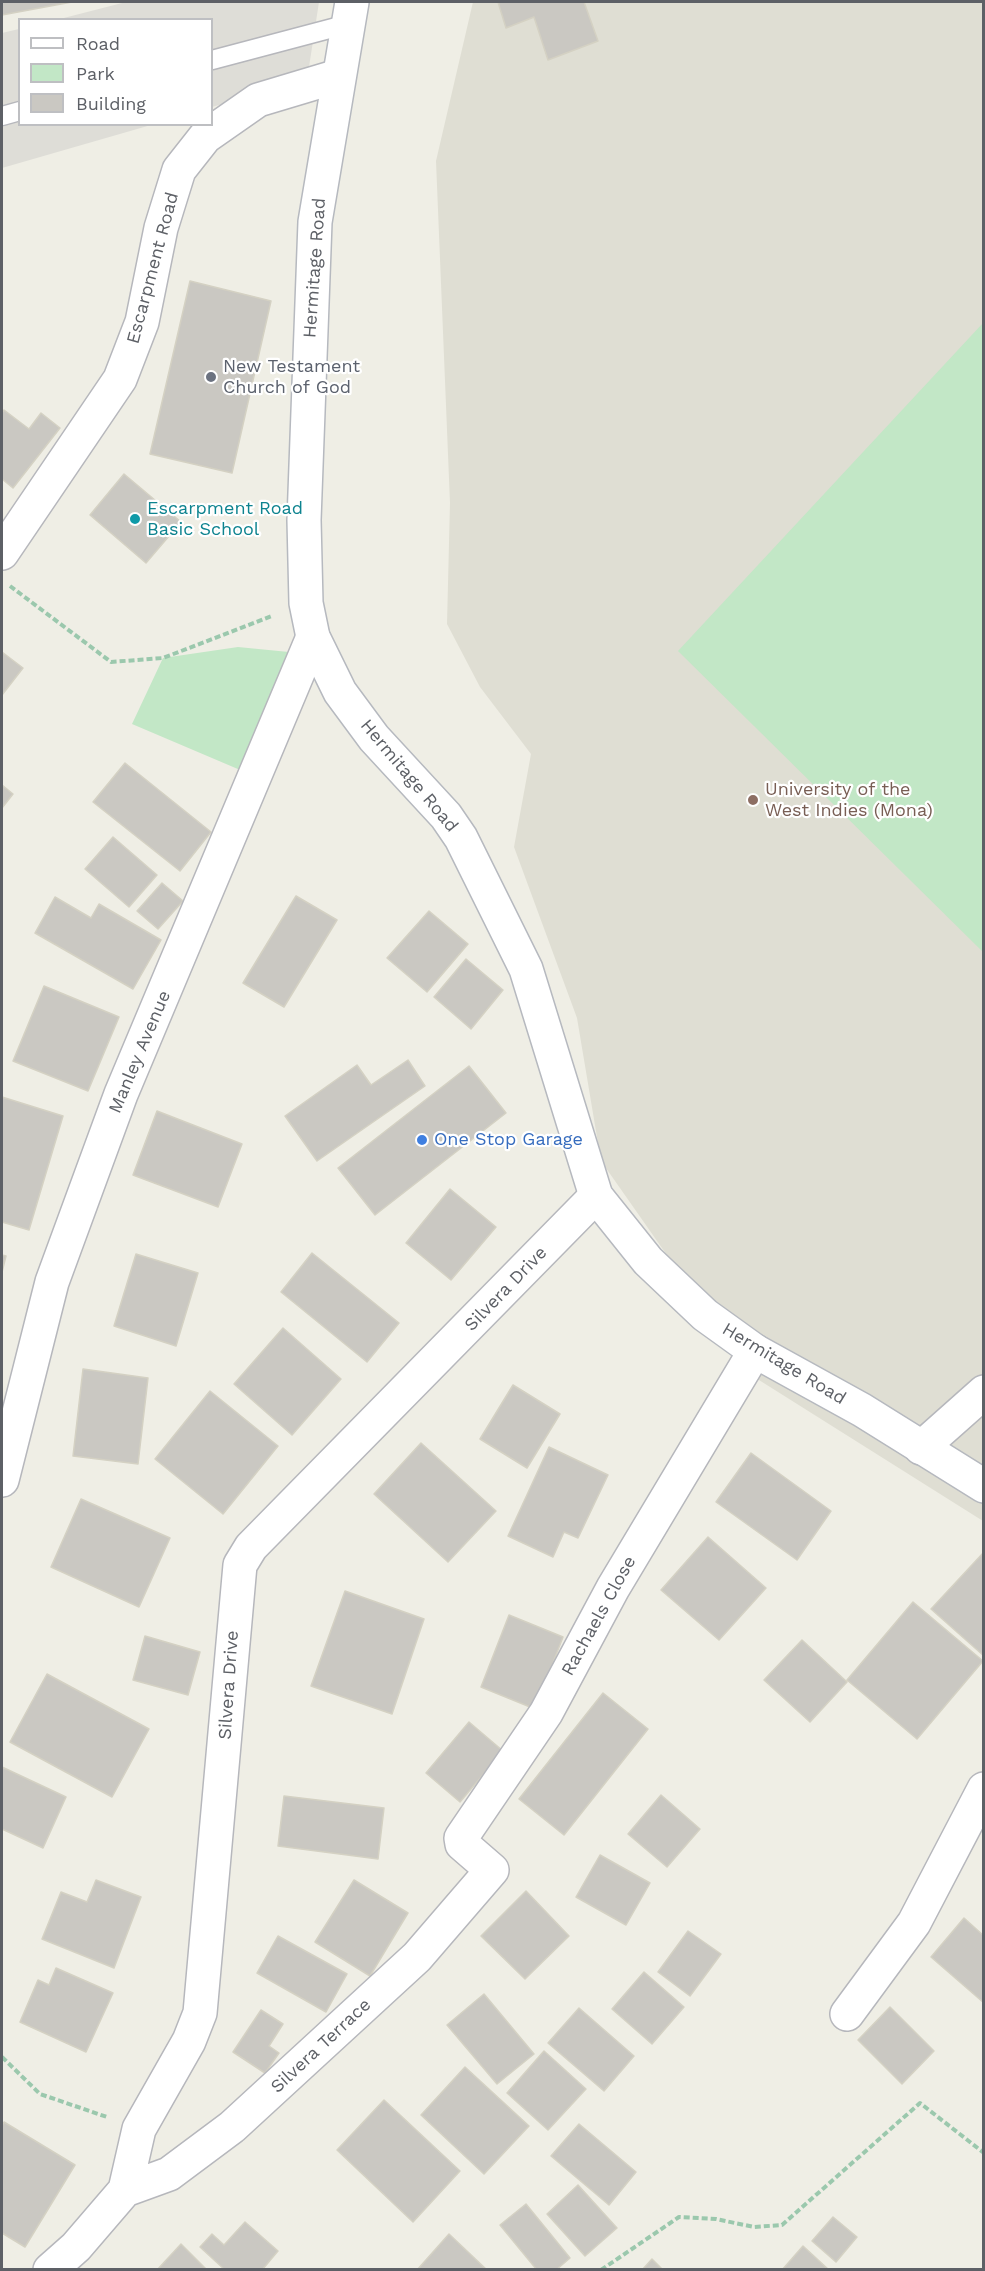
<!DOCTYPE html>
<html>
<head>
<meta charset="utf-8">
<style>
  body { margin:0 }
  #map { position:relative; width:985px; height:2271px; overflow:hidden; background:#efeee5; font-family:"Work Sans",sans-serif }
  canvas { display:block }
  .frame { position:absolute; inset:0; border:3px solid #5d6066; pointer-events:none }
  .legend { position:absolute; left:18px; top:18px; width:195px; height:108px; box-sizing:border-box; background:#fff; border:2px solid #bebfc2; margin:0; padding:8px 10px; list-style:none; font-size:18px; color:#5d6066 }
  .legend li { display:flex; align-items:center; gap:12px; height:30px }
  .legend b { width:30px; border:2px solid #bebfc2 }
</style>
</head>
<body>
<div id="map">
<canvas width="985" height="2271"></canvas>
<div class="frame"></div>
<ul class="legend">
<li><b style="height:8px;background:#fff"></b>Road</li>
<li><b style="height:16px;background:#c2e7c6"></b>Park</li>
<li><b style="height:16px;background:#cac8c2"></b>Building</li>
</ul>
</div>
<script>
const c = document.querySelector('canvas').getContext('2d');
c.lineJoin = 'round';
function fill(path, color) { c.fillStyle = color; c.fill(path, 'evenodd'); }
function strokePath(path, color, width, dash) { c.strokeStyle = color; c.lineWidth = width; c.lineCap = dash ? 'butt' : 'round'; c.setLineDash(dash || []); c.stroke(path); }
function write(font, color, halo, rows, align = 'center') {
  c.font = font + ' "Work Sans",sans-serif'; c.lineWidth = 4.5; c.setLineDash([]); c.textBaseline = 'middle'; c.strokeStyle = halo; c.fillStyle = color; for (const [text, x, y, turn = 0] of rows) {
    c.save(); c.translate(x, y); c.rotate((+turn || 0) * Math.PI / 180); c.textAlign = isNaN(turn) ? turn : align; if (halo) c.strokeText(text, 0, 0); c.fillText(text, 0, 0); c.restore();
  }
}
const industrial = new Path2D(`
  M126 2H319L307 80 212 107V20H56Z
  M19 29 20 124 151 125 2 168V33Z`);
const education = new Path2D(`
  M473 2H983V1521L751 1375 601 1161 577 1018 514 847 531 754 480 687 447 624 450 503 436 161Z`);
const green = new Path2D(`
  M983 323V952L678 651Z
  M238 647 299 653 259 778 132 724 163 658Z`);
const building = new Path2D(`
  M2 2H72L2 15Z
  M498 2H584L598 41 548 60 534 17 506 28Z
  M190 281 271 301 232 473 150 454Z
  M4 410 29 429 41 413 60 428 13 488 2 479V413Z
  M124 474 181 522 146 563 90 515Z
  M2 652 23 668 2 695Z
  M125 763 211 832 180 871 93 802Z
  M2 785 13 794 2 808Z
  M113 837 157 875 129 907 85 869Z
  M162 883 183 901 158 929 137 911Z
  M296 896 337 920 284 1007 243 983Z
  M55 897 91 918 99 904 161 940 133 989 35 933Z
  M429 911 468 944 427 992 387 958Z
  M466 959 503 990 471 1029 434 997Z
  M44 986 119 1017 88 1091 13 1061Z
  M408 1060 425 1086 317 1161 285 1116 357 1065 371 1085Z
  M469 1066 506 1113 375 1215 338 1168Z
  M2 1097 63 1116 29 1230 2 1222Z
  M157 1111 242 1144 218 1207 133 1175Z
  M450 1189 496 1227 451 1280 406 1243Z
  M312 1253 399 1323 367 1362 281 1292Z
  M136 1254 198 1273 176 1346 114 1326Z
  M2 1255 6 1256 2 1272Z
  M283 1328 341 1379 292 1435 234 1384Z
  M83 1369 148 1378 138 1464 73 1456Z
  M513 1385 560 1414 527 1468 480 1439Z
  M210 1391 278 1446 223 1514 155 1459Z
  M421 1443 496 1511 448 1562 374 1494Z
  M549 1447 608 1475 578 1538 564 1532 553 1557 508 1536Z
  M751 1453 831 1511 797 1560 716 1502Z
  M81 1499 170 1538 139 1607 51 1567Z
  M708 1537 766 1588 719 1640 661 1590Z
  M984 1552V1656L931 1609Z
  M345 1591 424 1619 392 1714 311 1686Z
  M913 1602 983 1661 917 1739 847 1680Z
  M509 1615 563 1637 535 1709 481 1687Z
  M145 1636 200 1652 188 1695 133 1680Z
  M802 1640 847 1682 810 1722 764 1680Z
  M47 1674 149 1729 112 1797 10 1742Z
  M603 1693 648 1729 564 1835 519 1799Z
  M469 1722 503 1751 460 1802 426 1773Z
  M2 1767 66 1797 43 1848 2 1829Z
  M661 1795 700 1829 667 1867 628 1834Z
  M284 1796 384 1808 378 1859 278 1846Z
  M600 1855 650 1883 626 1925 576 1897Z
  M96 1880 141 1897 114 1968 42 1939 61 1892 87 1902Z
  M354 1880 408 1913 370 1976 315 1942Z
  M526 1891 569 1936 525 1979 481 1936Z
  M964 1918 984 1936V2003L931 1957Z
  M688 1931 721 1954 690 1996 658 1972Z
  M278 1936 347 1974 326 2012 257 1973Z
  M56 1968 113 1993 86 2052 20 2022 38 1980 49 1985Z
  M644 1972 684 2007 652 2044 612 2009Z
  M484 1994 534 2054 497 2084 447 2025Z
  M890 2007 934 2051 902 2084 858 2040Z
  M579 2008 634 2056 604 2091 548 2043Z
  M261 2010 283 2024 269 2046 279 2053 265 2073 233 2052Z
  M544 2051 586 2089 548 2130 507 2093Z
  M465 2067 529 2126 484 2174 421 2115Z
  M384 2100 460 2171 413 2222 337 2150Z
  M4 2122 75 2165 25 2247 2 2233V2126Z
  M579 2124 636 2172 609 2205 551 2156Z
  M578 2185 617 2228 585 2256 547 2214Z
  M526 2204 570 2258 556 2270H537L500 2225Z
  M833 2217 857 2237 836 2262 812 2241Z
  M245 2222 278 2251 262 2270H225L200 2247 212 2234 224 2245Z
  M449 2234 487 2270H417Z
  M181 2244 207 2270H157Z
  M803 2246 829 2270H782Z
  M652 2259 663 2270H642Z`);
const path = new Path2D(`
  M10 586 111 662 163 658 272 616
  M2 2057 40 2094 107 2117
  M601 2270 679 2217 716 2219 754 2227 782 2225 920 2103 984 2153`);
const lane = new Path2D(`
  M212 60 348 24
  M2 116 20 111`);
const street = new Path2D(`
  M2 553 120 379 142 322 161 228 179 170 205 137 258 100 338 76
  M921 1448 984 1392
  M2 1480 52 1282 121 1094 313 637
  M847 2014 914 1923 984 1789
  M125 2190 169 2174 232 2127 417 1957 492 1870 462 1844 461 1838 546 1713 613 1588 755 1351
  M50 2270 76 2247 125 2190 139 2129 189 2041 200 2013 240 1565 251 1547 596 1196`);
const secondary = new Path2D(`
  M352 2 315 222 304 520 306 603 313 637 340 692 374 738 446 816 461 838 526 969 596 1196 648 1261 705 1315 755 1351 862 1410 984 1486`);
const markers = [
  [211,377,6,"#6b7280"],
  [135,519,6,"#0f9aa8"],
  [753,800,6,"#8d6e63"],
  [422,1140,6,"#3f7fe0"]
];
const streetNames = [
  ["Escarpment Road",153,268,-75],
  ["Hermitage Road",315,268,-86],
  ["Hermitage Road",409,776,50],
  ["Manley Avenue",140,1052,-67],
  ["Silvera Drive",506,1289,-46],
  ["Hermitage Road",784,1364,31],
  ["Rachaels Close",599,1616,-61],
  ["Silvera Drive",229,1685,-86],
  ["Silvera Terrace",321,2046,-43]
];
const worshipNames = [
  ["New Testament",223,367],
  ["Church of God",223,388]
];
const cultureNames = [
  ["Escarpment Road",147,509],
  ["Basic School",147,530]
];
const educationNames = [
  ["University of the",765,790],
  ["West Indies (Mona)",765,811]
];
const shopNames = [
  ["One Stop Garage",434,1140]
];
fill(industrial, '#deddd7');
fill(education, '#dfded3');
fill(green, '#c2e7c6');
fill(building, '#cac8c2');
strokePath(building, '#d4d1c3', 1.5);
strokePath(lane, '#b6b7bc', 21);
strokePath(street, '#b6b7bc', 36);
strokePath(secondary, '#b6b9bf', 36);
strokePath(path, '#9bc8ad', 4, [6, 3]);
strokePath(lane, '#fff', 18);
strokePath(street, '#fff', 33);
strokePath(secondary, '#fff', 33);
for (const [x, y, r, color] of markers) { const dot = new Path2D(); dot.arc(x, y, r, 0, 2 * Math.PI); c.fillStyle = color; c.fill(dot); strokePath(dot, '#fff', 2); }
write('18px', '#5d6066', '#fff', streetNames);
write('18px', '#5b616d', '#fff', worshipNames, 'left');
write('18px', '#0d838f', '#fff', cultureNames, 'left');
write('18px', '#785e54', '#fff', educationNames, 'left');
write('18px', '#366cbe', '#fff', shopNames, 'left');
</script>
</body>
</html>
